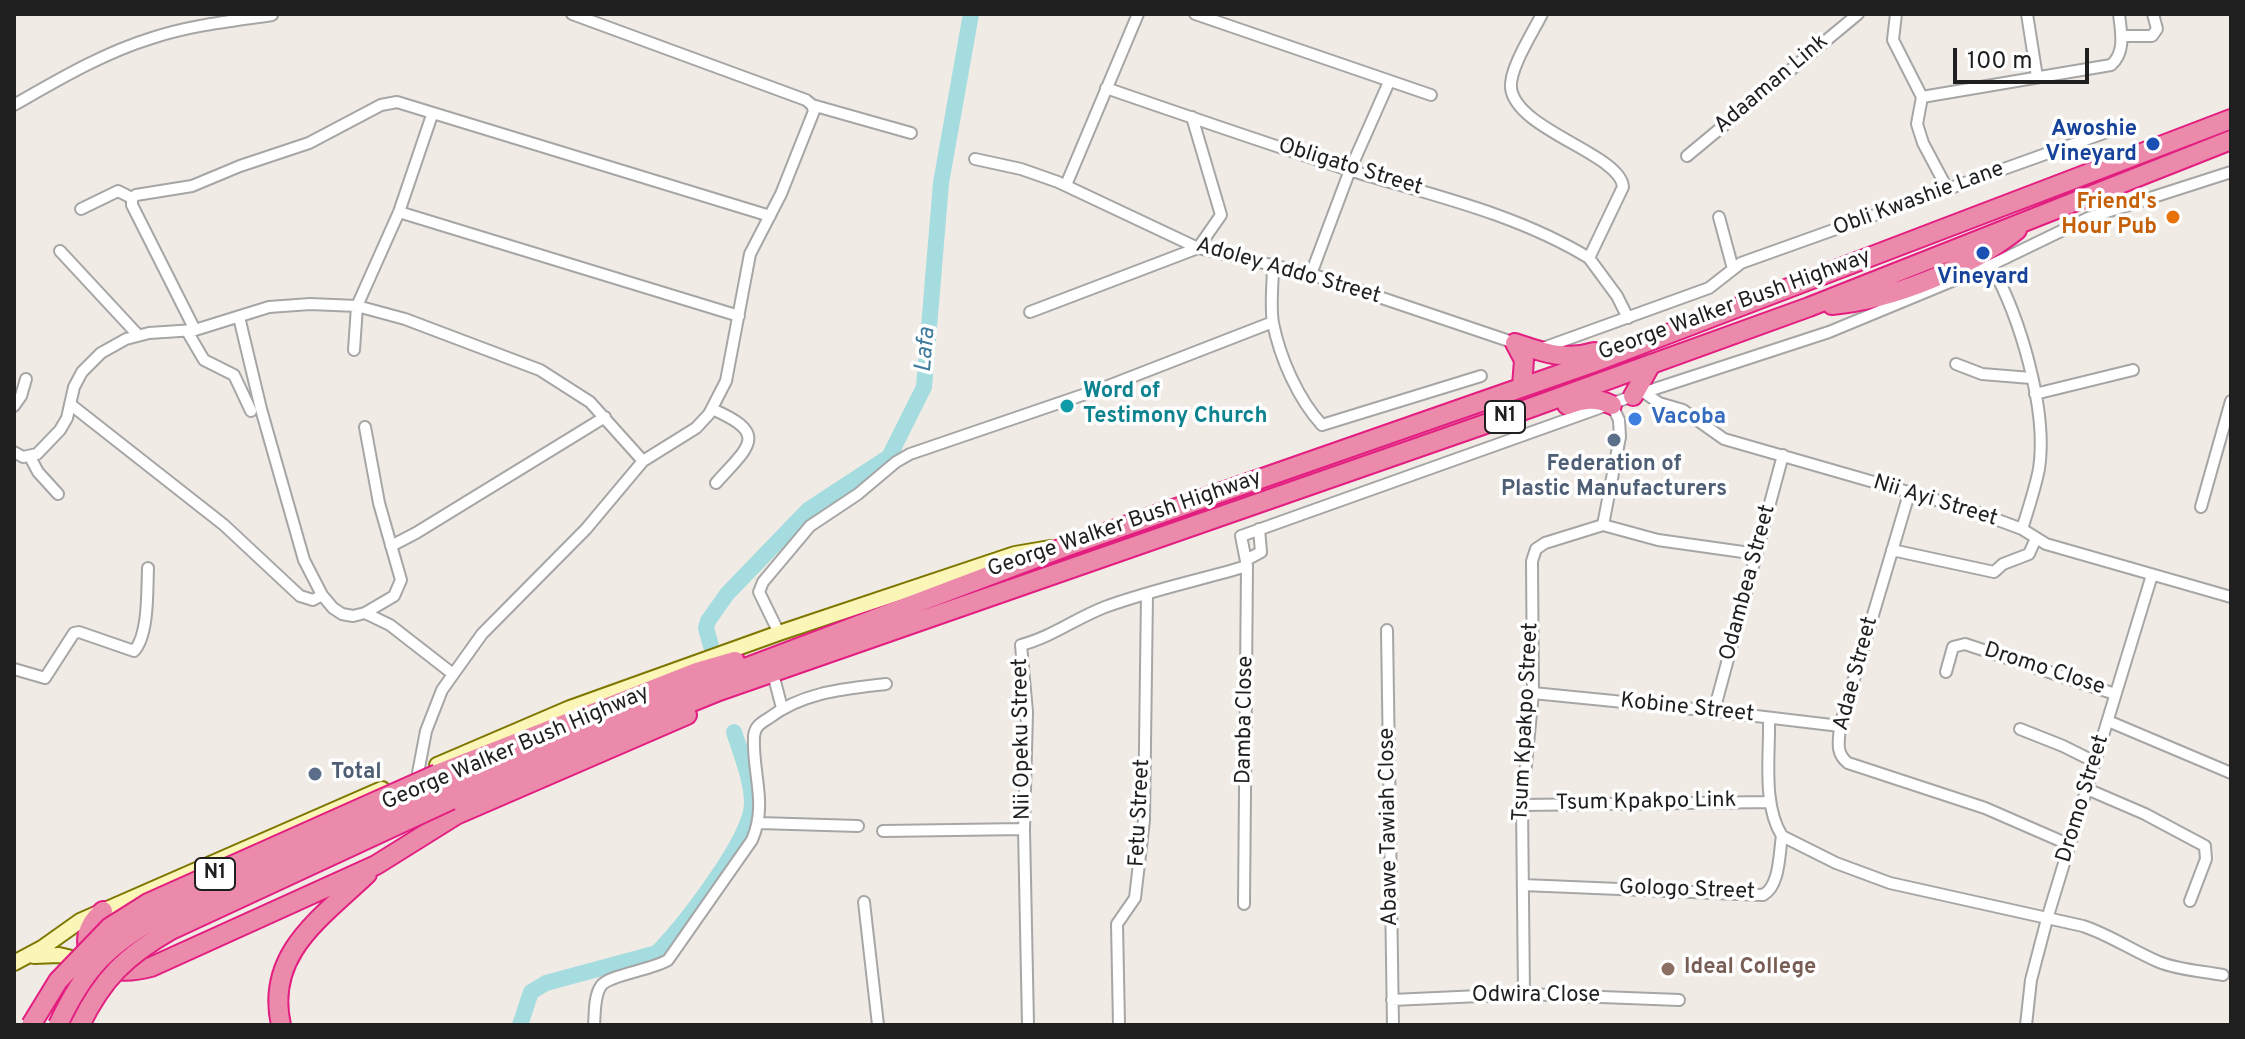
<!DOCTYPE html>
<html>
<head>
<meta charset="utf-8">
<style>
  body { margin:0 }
  #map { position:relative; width:2245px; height:1039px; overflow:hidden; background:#f1ebe5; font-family:Overpass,sans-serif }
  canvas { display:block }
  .frame { position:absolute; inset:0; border:16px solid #1f1f1f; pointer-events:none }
  .scale { position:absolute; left:1953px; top:48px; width:136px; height:36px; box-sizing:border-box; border:4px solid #1f1f1f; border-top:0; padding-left:10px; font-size:24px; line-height:28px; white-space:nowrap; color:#1f1f1f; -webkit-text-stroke:6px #fff; paint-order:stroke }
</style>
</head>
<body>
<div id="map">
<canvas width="2245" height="1039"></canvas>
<div class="frame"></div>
<div class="scale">100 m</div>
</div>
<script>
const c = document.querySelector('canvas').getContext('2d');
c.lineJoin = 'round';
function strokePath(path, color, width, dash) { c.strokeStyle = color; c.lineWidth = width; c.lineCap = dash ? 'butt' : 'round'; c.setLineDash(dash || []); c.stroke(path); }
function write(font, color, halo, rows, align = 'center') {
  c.font = font + ' Overpass,sans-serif'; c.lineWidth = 7; c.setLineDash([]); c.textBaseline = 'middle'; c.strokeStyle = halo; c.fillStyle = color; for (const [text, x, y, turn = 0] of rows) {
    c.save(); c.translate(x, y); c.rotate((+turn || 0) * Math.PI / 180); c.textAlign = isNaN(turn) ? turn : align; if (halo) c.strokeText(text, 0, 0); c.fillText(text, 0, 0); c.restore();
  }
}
const river = new Path2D(`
  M711 646 706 628 708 621 727 594 808 510 889 457 924 387 941 183 971 14
  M520 1025 531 992 546 983 657 953C683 926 751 840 752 804 752 780 741 754 734 732`);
const street = new Path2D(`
  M572 14 806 100 812 105 911 133
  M1195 14 1431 95
  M1542 14C1533 32 1509 69 1511 88 1516 130 1621 154 1623 187L1589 258 1617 296 1628 318
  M1896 14 1893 40 1922 97 1917 124 1923 143 1948 190
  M2027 14 2037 77
  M2121 36H2152L2157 29 2153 14
  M1106 88C1187 116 1268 144 1349 170 1431 195 1515 213 1589 258
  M1922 97 2111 65C2126 52 2121 32 2119 14
  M14 105C58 80 103 53 152 38 191 25 232 21 272 15
  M1687 156 1858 14
  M975 159 1021 169 1058 182 1198 248 1311 274 1515 343
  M1066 185 1138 14
  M132 198 136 195 192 186 240 166 309 143 381 105 397 102 770 216
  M81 209 118 191 132 198V205L195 330
  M399 212 739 316
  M1719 217 1733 269
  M60 251 138 335
  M1273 265C1273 283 1270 305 1273 323 1280 358 1298 399 1322 425L1481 376
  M1991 265C2020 317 2048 410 2039 469 2035 489 2028 510 2022 529
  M1311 274 1350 170 1389 82
  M1030 312 1198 248 1221 215 1192 117
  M239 317 261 409 304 560 322 595 333 608 342 614 353 616 365 613 394 596 401 580 379 503 365 427
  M187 331 204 360 234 375 251 411
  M1543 348 1709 288 1741 263 2107 132
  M354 350 357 306 399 212 432 115
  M1956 364 1982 374 2031 378
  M1645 393 1659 403 1683 410 1724 439 1971 510 2022 529 2046 544 2231 597
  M2035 394 2133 370
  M70 404 224 525 300 596 313 600 322 595
  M14 406 21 396 26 379
  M712 409C770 434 749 446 716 483
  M14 452 23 457 37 454 60 430 67 418 74 387 82 372 101 353 126 339 149 333 195 330 269 307 310 304 357 306 405 319 540 370 590 402 643 461
  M30 457 38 472 58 494
  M1909 494 1840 726C1839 741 1835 753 1848 763L1985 808 2070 845
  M2201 507 2231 401
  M1603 525 1658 540 1757 554
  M1603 525 1620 437 1619 420 1612 405
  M391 546 416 533 605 417
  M1892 550 1994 572 2003 564 2029 554 2036 538
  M1246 560 1261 552 1259 529
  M365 613 390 625 453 674
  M1387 630 1393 1025
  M779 633 759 592 763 582 810 526 858 494 896 462 910 454 1103 388 1273 322
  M14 669 45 678 74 633 79 632 134 651C149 635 147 590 148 568
  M1946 672 1953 647 1965 644 2115 694
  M773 674 782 708
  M1533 693 1714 711 1840 726
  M1714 711 1783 455
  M2108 721 2231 773
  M2020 729 2063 746 2095 762
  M418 773 426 731 442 690 482 634 586 529 643 461 696 428 709 414 726 381 750 254 781 194 814 111 812 105
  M2087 789 2145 814 2205 846 2206 859 2190 901
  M1522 805 1770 802
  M759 823 858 826
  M883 831 1024 829
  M1782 836 1836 863 1890 883 2083 926C2110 935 2133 951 2159 962 2179 970 2201 971 2223 975
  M1523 885 1763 895C1780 886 1779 854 1782 836 1762 804 1770 755 1769 719
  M864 902 878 1025
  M1244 904 1247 566 1241 536 1633 396 1829 332 1991 265 2088 218 2231 172
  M1524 994 1522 805 1533 693 1532 561 1536 549 1545 543 1603 525
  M1392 1000 1524 994 1679 1000
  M594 1025C595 1013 594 996 601 986 608 975 652 970 668 960L752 840C768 803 752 774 754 736 755 726 761 723 769 718 803 692 844 689 886 684
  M1028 1025 1024 829 1027 712 1021 645C1052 637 1076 618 1105 607 1151 590 1200 580 1247 566
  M1119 1025 1117 924 1135 898 1144 820 1147 594
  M2026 1025 2031 980 2047 919 2152 575`);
const secondary = new Path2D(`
  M437 765 570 708 779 633 1015 554 1050 548
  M34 956 59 955 88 962
  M14 963 42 948 80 921 382 789`);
const highway = new Path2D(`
  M1832 305C1895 299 1967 269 2017 230
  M1515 343C1542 352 1565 361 1594 352
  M1515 343 1524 360 1522 386
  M1633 396 1651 364
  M1567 405C1583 399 1596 397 1612 405
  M437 774 697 672 735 661
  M445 786 668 697 1065 547 1592 363 2231 119
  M451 800 719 691 1494 421 1809 307 2231 140
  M103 911C85 927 84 940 91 963 112 972 129 973 151 967L376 865 456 815 687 715
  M281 1025C265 954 321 918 367 874`);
const highwayBridge = new Path2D(`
  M31 1025 58 981 110 927 148 903 437 774
  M58 1025C84 969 108 944 162 915L445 786
  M80 1025C103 978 126 956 171 930L451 800`);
const markers = [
  [2153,144,8,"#1a4fb4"],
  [2173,217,8,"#e8710a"],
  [1983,253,8,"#1a4fb4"],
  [1067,406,8,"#0f9aa8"],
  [1635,419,8,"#3f7fe0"],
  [1614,440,8,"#5c6f8a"],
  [315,774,8,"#5c6f8a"],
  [1668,969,8,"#8d6e63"]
];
const shields = [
  [1505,417,40],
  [215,874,40]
];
const shieldNames = [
  ["N1",1505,417],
  ["N1",215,874]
];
const streetNames = [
  ["Adaaman Link",1772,85,-40],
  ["Obligato Street",1350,168,17],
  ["Obli Kwashie Lane",1919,200,-20],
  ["Adoley Addo Street",1288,272,16],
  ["George Walker Bush Highway",1735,306,-20],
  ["Nii Ayi Street",1935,502,17],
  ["George Walker Bush Highway",1125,525,-19],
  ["Odambea Street",1749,583,-75],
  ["Dromo Close",2044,670,18],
  ["Adae Street",1857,674,-75],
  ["Kobine Street",1687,709,6],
  ["Damba Close",1246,720,-89],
  ["Tsum Kpakpo Street",1527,722,-87],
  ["Nii Opeku Street",1023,739,-91],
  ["George Walker Bush Highway",516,749,-23],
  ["Dromo Street",2084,799,-73],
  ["Tsum Kpakpo Link",1646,803,-1],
  ["Fetu Street",1141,813,-87],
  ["Abawe Tawiah Close",1390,827,-91],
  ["Gologo Street",1687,891,2],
  ["Odwira Close",1536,997]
];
const transitNames = [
  ["Awoshie",2137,131],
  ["Vineyard",2137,156],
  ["Vineyard",1983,279,"center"]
];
const foodNames = [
  ["Friend's",2157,204],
  ["Hour Pub",2157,229]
];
const cultureNames = [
  ["Word of",1083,393],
  ["Testimony Church",1083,418]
];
const shopNames = [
  ["Vacoba",1651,419]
];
const serviceNames = [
  ["Federation of",1614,466],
  ["Plastic Manufacturers",1614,491],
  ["Total",331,774,"left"]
];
const educationNames = [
  ["Ideal College",1684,969]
];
const waterNames = [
  ["Lafa",927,350,-85]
];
strokePath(river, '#a4dce0', 16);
strokePath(street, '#a6a6a6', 14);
strokePath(secondary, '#7d7700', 18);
strokePath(highway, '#e31e81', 22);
strokePath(street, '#fff', 10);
strokePath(secondary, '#fcf5b8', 14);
strokePath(highway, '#eb8aab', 18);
strokePath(highwayBridge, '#e31e81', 22, []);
strokePath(highwayBridge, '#eb8aab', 18);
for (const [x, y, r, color] of markers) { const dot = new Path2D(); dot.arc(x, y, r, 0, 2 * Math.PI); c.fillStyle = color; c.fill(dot); strokePath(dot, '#fff', 3); }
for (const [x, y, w] of shields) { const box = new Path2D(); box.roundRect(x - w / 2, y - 16, w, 32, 6); c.fillStyle = '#fff'; c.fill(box); strokePath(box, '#1f1f1f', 2); }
write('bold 20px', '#1f1f1f', null, shieldNames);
write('22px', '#1f1f1f', '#fff', streetNames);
write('bold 22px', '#164399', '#fff', transitNames, 'right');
write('bold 22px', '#c56008', '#fff', foodNames, 'right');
write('bold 22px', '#0d838f', '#fff', cultureNames, 'left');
write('bold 22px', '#366cbe', '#fff', shopNames, 'left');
write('bold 22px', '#4e5e75', '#fff', serviceNames);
write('bold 22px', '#785e54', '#fff', educationNames, 'left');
write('italic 24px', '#3f7c9c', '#fff', waterNames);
</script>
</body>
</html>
